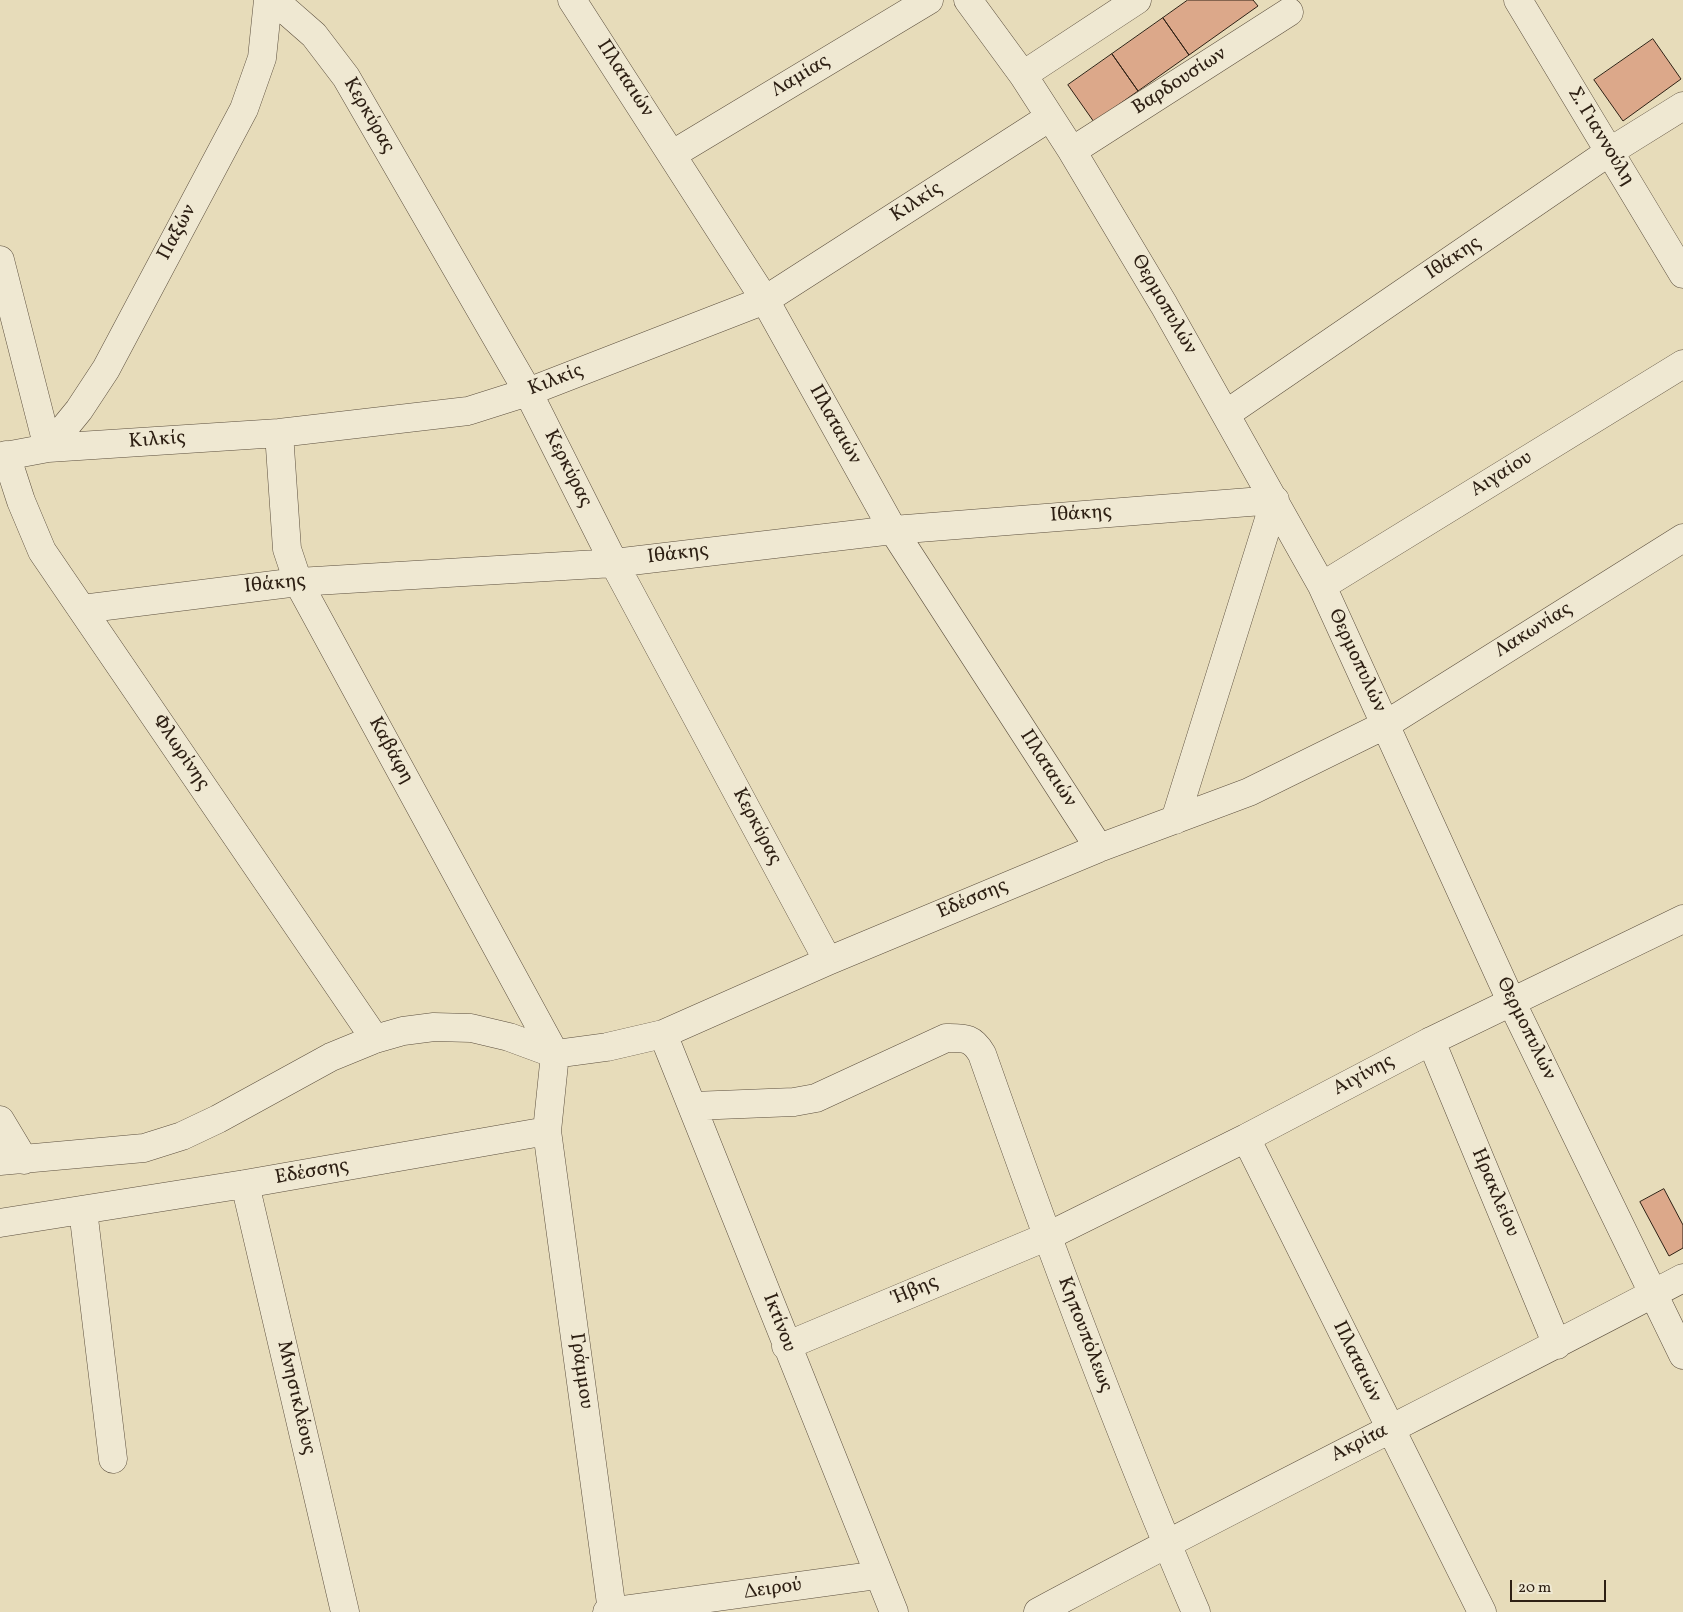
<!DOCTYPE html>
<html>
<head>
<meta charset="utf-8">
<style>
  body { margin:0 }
  #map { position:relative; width:1683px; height:1612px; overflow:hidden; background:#e7dcba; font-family:Vollkorn,serif }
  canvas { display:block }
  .scale { position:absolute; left:1510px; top:1580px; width:96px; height:22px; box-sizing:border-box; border:2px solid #2e2014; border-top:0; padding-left:6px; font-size:15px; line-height:18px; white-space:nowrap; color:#2e2014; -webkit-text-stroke:4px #efe8d2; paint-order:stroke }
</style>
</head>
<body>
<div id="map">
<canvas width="1683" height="1612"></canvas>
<div class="scale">20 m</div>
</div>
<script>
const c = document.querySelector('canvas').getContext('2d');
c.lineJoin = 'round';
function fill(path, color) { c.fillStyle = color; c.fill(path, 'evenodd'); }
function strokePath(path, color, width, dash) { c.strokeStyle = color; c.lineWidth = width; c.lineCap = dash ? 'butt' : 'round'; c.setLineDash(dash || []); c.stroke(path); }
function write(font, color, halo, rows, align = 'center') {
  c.font = font + ' Vollkorn,serif'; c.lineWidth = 4.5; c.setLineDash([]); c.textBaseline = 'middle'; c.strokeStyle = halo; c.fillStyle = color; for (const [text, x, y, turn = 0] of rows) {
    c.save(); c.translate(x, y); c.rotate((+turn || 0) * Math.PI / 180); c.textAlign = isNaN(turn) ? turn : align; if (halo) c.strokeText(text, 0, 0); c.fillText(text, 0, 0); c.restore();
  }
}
const building = new Path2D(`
  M1188 0H1253L1258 6 1189 55 1163 18Z
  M1163 18 1189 55 1138 91 1112 54Z
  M1653 39 1681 79 1623 121 1594 80Z
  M1112 54 1138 91 1094 122 1068 85Z
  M1664 1189 1683 1225V1248L1669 1256 1640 1202Z`);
const minor = new Path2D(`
  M274 0 314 35 346 77 528 392 614 563 828 961
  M572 0 765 300 893 530 1099 848
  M968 0 1023 75 1072 151 1164 305 1322 586 1511 1001 1683 1355
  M1518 0 1683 274
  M1023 75 1137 0
  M1072 151 1289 12
  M673 154 929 0
  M0 260 48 448
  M1226 414 1609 152 1683 106
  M279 433 287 549 298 582 555 1054
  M48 448 79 410 106 369 244 109 262 58 268 0
  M6 455 21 501 42 551 375 1039
  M0 457 48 448 279 433 468 411 528 392 765 300 1050 117
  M1322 586 1683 364
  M82 609 298 582 614 563 893 530 1275 500 1175 820
  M663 1034 894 1612
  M1431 1041 1557 1345
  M555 1054 547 1131 612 1611
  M693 1106 794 1102 816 1098 946 1038C965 1038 972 1037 982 1054 1048 1242 1117 1429 1196 1612
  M0 1120 24 1160
  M1246 1138 1482 1612
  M0 1161 144 1148 182 1136 218 1119 331 1057 375 1039 403 1031 434 1027 471 1028 509 1037 555 1054 607 1047 663 1034 828 961 1099 848 1249 792 1385 725 1683 538
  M245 1184 345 1612
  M83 1210 113 1459
  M0 1223 245 1184 547 1131
  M786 1346 1046 1237 1246 1138 1431 1041 1683 919
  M607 1612 878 1575
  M1038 1612C1252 1497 1469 1391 1683 1278`);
const streetNames = [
  ["Λαμίας",801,77,-31],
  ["Πλαταιών",624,79,57],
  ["Βαρδουσίων",1180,82,-33],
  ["Κερκύρας",368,116,60],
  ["Σ. Γιαννούλη",1600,137,59],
  ["Κιλκίς",917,203,-33],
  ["Παξών",178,233,-62],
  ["Ιθάκης",1454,259,-34],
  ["Θερμοπυλών",1163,305,60],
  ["Κιλκίς",556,381,-21],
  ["Πλαταιών",834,425,61],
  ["Κιλκίς",157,441,-4],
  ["Κερκύρας",567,469,63],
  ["Αιγαίου",1502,475,-32],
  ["Ιθάκης",1081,515,-4],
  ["Ιθάκης",678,555,-7],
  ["Ιθάκης",275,585,-6],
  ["Λακωνίας",1534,631,-32],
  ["Θερμοπυλών",1356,661,65],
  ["Καβάφη",390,751,61],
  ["Φλωρίνης",180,753,56],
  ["Πλαταιών",1047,769,57],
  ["Κερκύρας",756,827,62],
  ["Εδέσσης",973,900,-23],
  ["Θερμοπυλών",1525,1029,64],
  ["Αιγίνης",1364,1076,-28],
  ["Εδέσσης",312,1173,-10],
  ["Ηρακλείου",1494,1193,67],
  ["Ήβης",916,1291,-23],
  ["Ικτίνου",778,1323,69],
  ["Κηπουπόλεως",1084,1335,69],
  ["Πλαταιών",1356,1362,64],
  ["Γράμμου",580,1371,82],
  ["Μνησικλέους",295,1398,77],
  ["Ακρίτα",1360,1444,-27],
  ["Δειρού",773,1590,-8]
];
fill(building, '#dca88a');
strokePath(building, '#2e2014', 1);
strokePath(minor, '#5c4f3e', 29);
strokePath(minor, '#efe8d2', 28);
write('20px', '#2e2014', '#efe8d2', streetNames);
</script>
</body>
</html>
